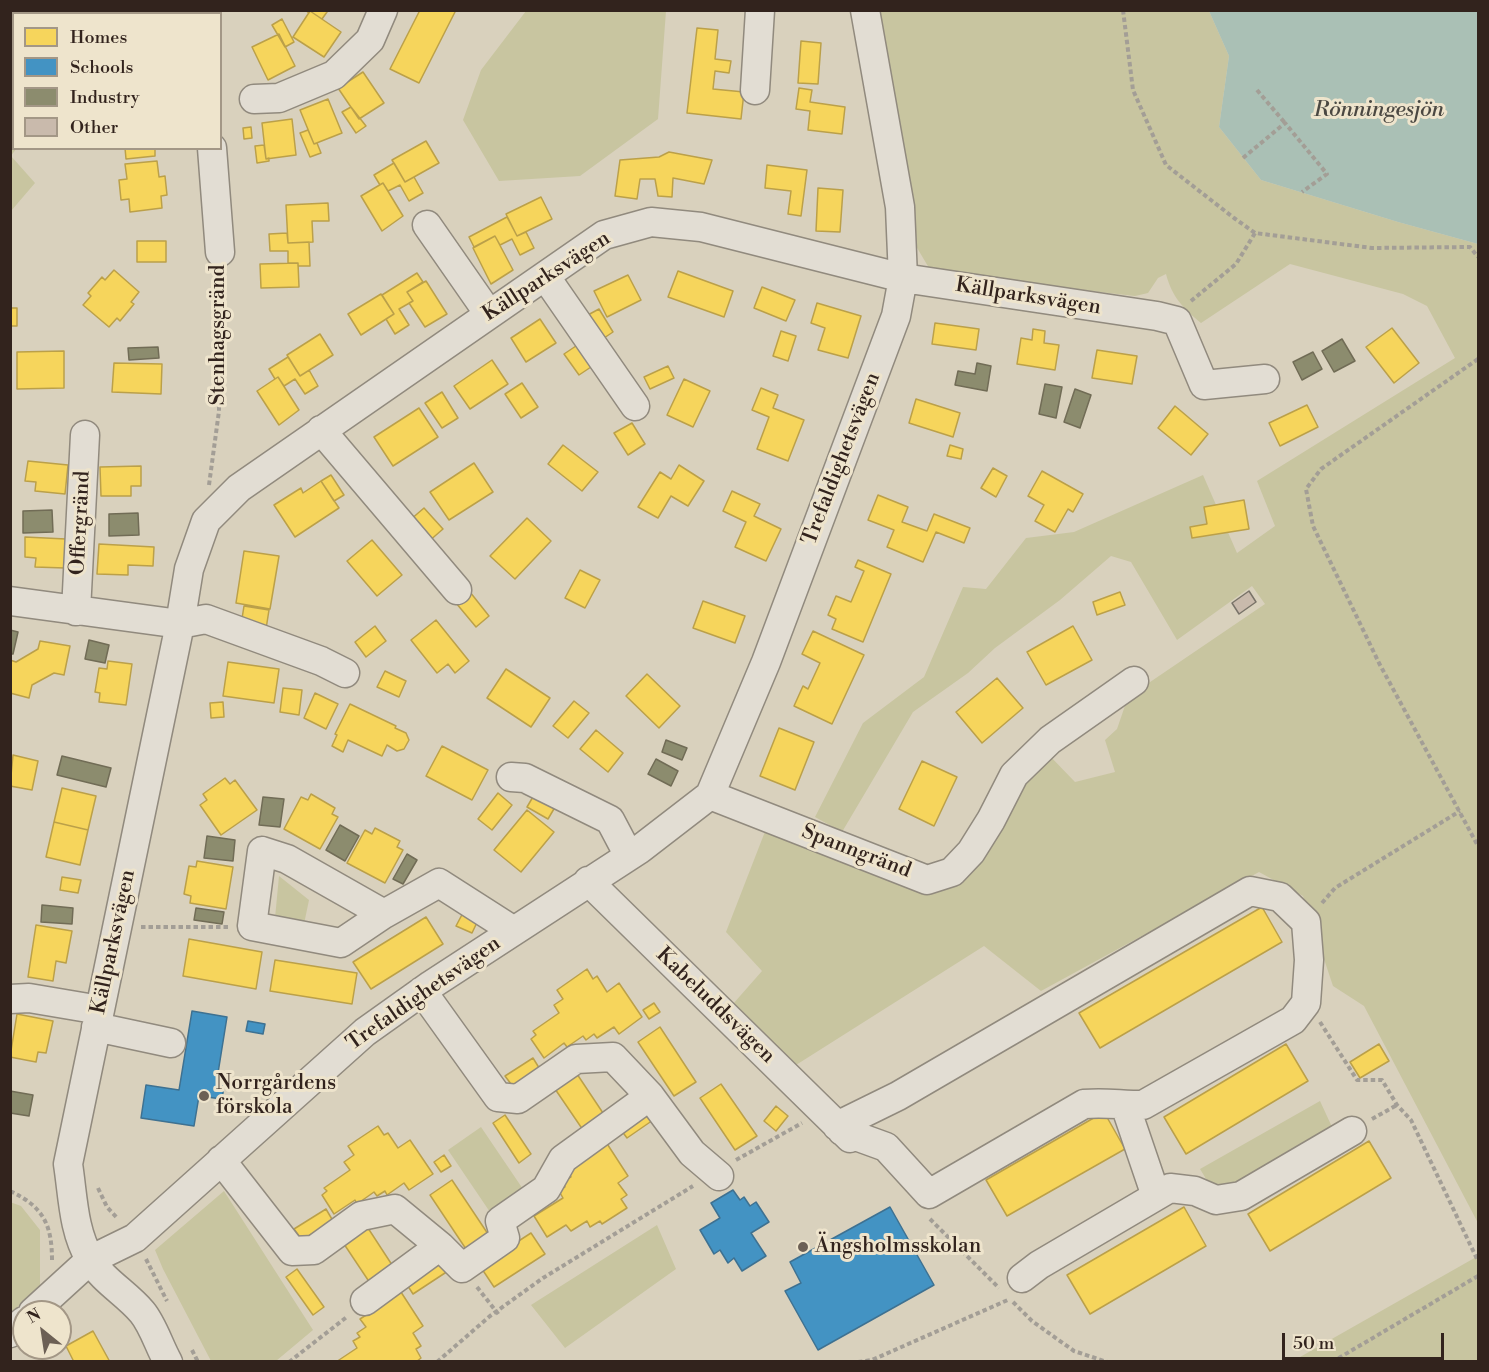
<!DOCTYPE html>
<html>
<head>
<meta charset="utf-8">
<style>
  body { margin:0 }
  #map { position:relative; width:1489px; height:1372px; overflow:hidden; background:#d9d1bd; font-family:"Libre Bodoni",serif }
  canvas { display:block }
  .frame { position:absolute; inset:0; border:12px solid #32231d; pointer-events:none }
  .legend { position:absolute; left:12px; top:12px; width:210px; height:138px; box-sizing:border-box; background:#eee4cc; border:2px solid #a39786; margin:0; padding:8px 10px; list-style:none; font-size:18px; color:#32231d }
  .legend li { display:flex; align-items:center; gap:12px; height:30px }
  .legend b { width:30px; border:2px solid #a39786 }
  .north { position:absolute; left:12px; top:1300px; width:60px; height:60px; box-sizing:border-box; background:#eee4cc; border:2px solid #a39786; border-radius:50%; rotate:330deg; font-size:16px; font-weight:700; line-height:24px; text-align:center; color:#32231d }
  .north::after { content:''; display:block; margin:auto; width:21px; height:27px; background:#6c6055; clip-path:polygon(50% 0,100% 100%,50% 72%,0 100%) }
  .scale { position:absolute; left:1282px; top:1333px; width:162px; height:27px; box-sizing:border-box; border:3px solid #32231d; border-top:0; padding-left:8px; font-size:18px; line-height:21px; white-space:nowrap; color:#32231d; -webkit-text-stroke:4px #eee4cc; paint-order:stroke }
</style>
</head>
<body>
<div id="map">
<canvas width="1489" height="1372"></canvas>
<div class="frame"></div>
<ul class="legend">
<li><b style="height:16px;background:#f6d55c"></b>Homes</li>
<li><b style="height:16px;background:#4393c3"></b>Schools</li>
<li><b style="height:16px;background:#8c8c6e"></b>Industry</li>
<li><b style="height:16px;background:#c9baac"></b>Other</li>
</ul>
<div class="north">N</div>
<div class="scale">50 m</div>
</div>
<script>
const c = document.querySelector('canvas').getContext('2d');
c.lineJoin = 'round';
function fill(path, color) { c.fillStyle = color; c.fill(path, 'evenodd'); }
function strokePath(path, color, width, dash) { c.strokeStyle = color; c.lineWidth = width; c.lineCap = dash ? 'butt' : 'round'; c.setLineDash(dash || []); c.stroke(path); }
function write(font, color, halo, rows, align = 'center') {
  c.font = font + ' "Libre Bodoni",serif'; c.lineWidth = 6; c.setLineDash([]); c.textBaseline = 'middle'; c.strokeStyle = halo; c.fillStyle = color; for (const [text, x, y, turn = 0] of rows) {
    c.save(); c.translate(x, y); c.rotate((+turn || 0) * Math.PI / 180); c.textAlign = isNaN(turn) ? turn : align; if (halo) c.strokeText(text, 0, 0); c.fillText(text, 0, 0); c.restore();
  }
}
const green = new Path2D(`
  M11 11H189V13L14 14V148L16 149 11 156 35 183 11 211Z
  M526 11H666L658 119 580 176 499 181 463 120 481 70Z
  M874 11H1209L1229 56 1219 127 1261 180 1398 222 1478 244V1223L1364 1006 1333 986 1303 896 1259 872 1041 991 984 946 796 1065 733 1004 762 971 726 932 766 829 923 887 1008 805 1048 754 1075 782 1115 772 1105 740 1117 729 1128 697 1265 604 1252 586 1177 640 1131 562 1111 556 1060 600 995 648 968 673 913 712 842 832 815 817 863 723 924 677 963 587 986 589 1026 538 1074 532 1203 475 1237 553 1275 526 1257 481 1455 358 1427 306 1403 294 1290 264 1201 323C1183 308 1172 297 1166 274L1158 278 1148 293 1135 296 932 273 913 241Z
  M279 876 309 900 304 924 275 918Z
  M1320 1101 1332 1127 1224 1190 1211 1187 1200 1169Z
  M481 1127 527 1195 494 1218 448 1150Z
  M224 1191 313 1330 276 1361H211L163 1269 155 1250Z
  M10 1202 21 1206 40 1230V1286L11 1313Z
  M657 1225 676 1269 565 1348 531 1305Z
  M1478 1256V1361H1293Z`);
const water = new Path2D(`
  M1209 11H1478V244L1398 222 1261 180 1219 127 1229 56Z`);
const homes = new Path2D(`
  M305 10H325L327 12 322 19 310 11 309 13Z
  M420 10H456L419 83 390 69Z
  M310 11 341 32 324 57 293 37Z
  M282 19 294 42 285 47 272 25Z
  M697 28 718 30 715 59 731 61 729 73 715 71 713 89 744 92 741 119 687 113Z
  M279 34 295 66 268 80 252 47Z
  M801 41 821 43 818 84 798 83Z
  M363 72 384 103 359 119 338 88Z
  M799 88 812 90 810 102 845 107 842 134 808 130 810 111 796 109Z
  M328 99 342 133 314 144 300 110Z
  M351 107 366 126 356 133 342 112Z
  M292 119 296 155 266 159 262 123Z
  M251 127 252 138 244 139 243 128Z
  M308 130 314 144 317 143 321 153 310 157 300 133Z
  M426 141 439 163 405 182 392 160Z
  M264 145 266 159 269 158V161L257 163 255 146Z
  M125 148H155V156L126 159Z
  M669 152 712 160 704 184 673 178 672 197 658 196 655 179H640L637 199 615 196 620 160 659 157Z
  M157 161 159 177 165 176 167 195 161 196 162 208 130 212 129 199 121 200 119 180 127 179 125 164Z
  M394 163 405 182 414 177 423 193 409 201 400 185 388 191 383 183 380 185 374 175Z
  M767 165 807 170 801 216 788 214 791 191 765 188Z
  M383 183 403 216 382 231 361 196Z
  M818 188 843 190 840 232 816 231Z
  M541 197 552 219 517 236 506 214Z
  M328 203 329 221H312L313 242 288 243 286 205Z
  M507 217 517 236 526 232 534 248 520 255 512 239 500 245 495 236 474 247 469 237Z
  M287 233 288 243 309 242 310 266H298V263H288V251H270L269 234Z
  M495 236 513 270 491 284 473 248Z
  M137 241H166V262H137Z
  M298 263 299 287 261 288 260 264Z
  M114 270 139 292 131 302 134 304 120 321 117 318 109 327 83 305 91 296 88 293 102 277 105 280Z
  M678 271 733 291 724 317 668 297Z
  M417 273 423 282 407 292 413 301 399 309 409 325 395 334 386 319 394 314 382 295Z
  M628 275 641 300 607 317 594 291Z
  M426 281 447 314 425 327 409 303 413 301 407 292Z
  M762 287 795 300 786 321 754 308Z
  M381 294 394 314 361 335 348 314Z
  M817 303 861 316 848 358 818 350 825 328 811 323Z
  M10 308H17V326H10Z
  M599 309 613 332 601 340 586 316Z
  M540 319 556 343 526 362 511 338Z
  M935 323 979 329 976 350 932 344Z
  M1392 328 1419 363 1394 383 1366 347Z
  M1033 329 1045 331 1044 343 1059 345 1055 370 1017 364 1021 338 1032 340Z
  M781 331 796 336 788 361 773 356Z
  M320 334 333 355 300 376 287 355Z
  M579 344 594 365 579 375 564 354Z
  M1097 350 1137 356 1132 384 1092 378Z
  M64 351V388L17 389V352Z
  M288 357 300 376 309 370 318 386 305 394 295 379 284 386 278 377 275 379 269 369Z
  M492 360 508 384 470 409 454 386Z
  M114 363 162 364 161 394 112 392Z
  M668 366 674 378 650 389 644 377Z
  M278 377 299 410 279 425 257 391Z
  M684 379 710 391 693 427 667 415Z
  M522 383 538 407 521 418 505 394Z
  M761 388 778 395 773 408 804 420 788 461 757 449 769 417 752 410Z
  M442 392 458 418 442 428 425 403Z
  M916 399 960 413 953 437 909 423Z
  M1307 405 1318 427 1280 446 1269 423Z
  M1175 406 1208 434 1191 455 1158 428Z
  M419 408 438 437 393 466 374 437Z
  M632 423 645 444 628 455 614 433Z
  M563 445 598 472 582 491 548 464Z
  M950 445 963 449 961 459 947 456Z
  M28 461 68 465 65 494 35 491 36 482 25 481Z
  M474 463 493 492 449 520 430 492Z
  M679 465 704 481 688 506 671 496 658 518 638 507 660 472 671 479Z
  M141 466V486H131V496H101L100 467Z
  M993 468 1007 476 996 497 981 488Z
  M1042 471 1083 494 1073 512 1068 509 1055 532 1035 521 1044 505 1028 496Z
  M331 475 344 495 334 501 321 481Z
  M321 481 339 508 295 537 274 505 301 488 303 493Z
  M732 491 760 504 754 516 781 529 766 561 735 547 746 522 723 511Z
  M878 495 908 507 902 522 927 531 934 514 970 528 964 543 936 532 923 562 887 547 894 530 868 520Z
  M1244 500 1249 529 1192 538 1190 527 1207 524 1204 507Z
  M424 508 443 529 428 542 410 520Z
  M527 518 551 541 515 579 490 556Z
  M25 537 66 539 65 568 35 567 36 558 25 557Z
  M372 540 402 575 377 596 347 561Z
  M99 544 154 547 153 566 128 565V575L97 574Z
  M244 551 279 556 270 609 236 603Z
  M858 560 891 574 863 642 832 629 836 619 828 615 836 596 851 602 864 571 855 567Z
  M580 570 600 580 585 608 565 598Z
  M470 592 489 616 476 627 456 603Z
  M1120 592 1125 605 1097 615 1093 602Z
  M703 601 745 616 735 643 693 628Z
  M244 606 269 610 266 629 241 625Z
  M436 620 469 661 455 673 448 664 437 673 411 640Z
  M375 626 386 641 366 657 355 642Z
  M1073 626 1092 660 1046 685 1027 652Z
  M813 631 864 655 832 724 794 706 803 686 808 689 820 663 802 654Z
  M40 641 70 646 64 675 54 673 32 685 29 698 10 693V660L16 662 38 649Z
  M108 661 132 664 126 705 99 702 100 693 95 692 99 668 107 669Z
  M228 662 279 669 274 703 223 696Z
  M506 669 550 698 531 727 487 698Z
  M385 671 406 681 399 697 377 687Z
  M647 674 680 706 659 728 626 696Z
  M997 678 1023 708 982 743 956 712Z
  M283 688 302 690 299 715 280 712Z
  M315 693 338 704 326 729 304 718Z
  M574 701 589 713 568 738 553 726Z
  M223 702 224 717 211 718 210 703Z
  M350 704 396 726 395 728 406 733 409 740 404 749 397 751 387 745 382 756 348 740 343 752 332 746 337 735 335 734Z
  M779 728 814 742 795 790 760 776Z
  M596 730 623 753 608 772 580 749Z
  M442 746 488 770 472 800 426 776Z
  M13 755 38 761 32 790 10 786Z
  M922 761 957 777 934 826 899 809Z
  M225 778 230 784 235 780 257 810 221 835 200 805 207 800 203 794Z
  M62 788 96 796 88 830 54 822Z
  M537 790 558 802 548 819 527 807Z
  M498 793 512 805 492 830 478 819Z
  M311 794 335 808 332 814 338 817 320 849 284 829 301 797 308 800Z
  M527 810 554 832 521 872 494 850Z
  M54 822 88 830 80 865 46 857Z
  M375 828 400 841 397 847 403 850 385 883 347 863 365 830 372 834Z
  M197 861 233 867 226 909 190 903 191 896 184 894 189 866 196 867Z
  M62 877 81 880 78 893 60 890Z
  M1262 907 1282 942 1100 1048 1079 1013Z
  M465 909 480 916 472 933 456 926Z
  M426 917 443 944 371 989 353 962Z
  M36 925 72 931 66 963 56 961 53 981 28 977Z
  M189 939 262 952 256 989 183 976Z
  M275 960 357 973 352 1004 270 991Z
  M587 969 593 979 597 976 607 992 619 983 642 1017 619 1034 614 1027 597 1038 594 1034 586 1040 583 1036 567 1047 564 1043 544 1058 531 1039 536 1035 533 1031 559 1013 554 1005 563 999 557 990Z
  M654 1003 660 1012 649 1019 643 1010Z
  M17 1014 53 1021 46 1053 38 1052 36 1062 10 1057Z
  M660 1027 696 1082 674 1096 638 1042Z
  M1286 1044 1308 1081 1186 1154 1164 1117Z
  M1379 1044 1389 1061 1360 1078 1350 1062Z
  M533 1058 541 1071 514 1088 505 1076Z
  M575 1071 605 1116 583 1130 553 1086Z
  M721 1084 757 1136 735 1150 700 1098Z
  M647 1105 656 1118 627 1138 618 1126Z
  M776 1106 788 1116 776 1131 764 1121Z
  M1104 1112 1125 1149 1007 1216 986 1180Z
  M505 1115 531 1154 519 1163 493 1123Z
  M378 1126 384 1135 388 1133 398 1148 410 1140 433 1174 409 1190 404 1183 387 1195 385 1191 377 1196 374 1192 357 1204 355 1200 334 1214 322 1195 327 1191 324 1188 350 1170 344 1162 354 1155 348 1146Z
  M604 1139 628 1176 618 1183 627 1195 621 1199 627 1208 602 1224 600 1221 590 1227 587 1221 571 1231 566 1225 547 1237 534 1216 563 1198 559 1191 565 1187 562 1183 571 1177 566 1169Z
  M1369 1141 1391 1178 1270 1251 1248 1214Z
  M444 1155 451 1166 441 1172 434 1162Z
  M452 1180 488 1234 466 1249 430 1195Z
  M1184 1207 1206 1246 1090 1314 1067 1275Z
  M326 1209 333 1221 302 1240 294 1229Z
  M366 1225 396 1271 372 1286 342 1241Z
  M531 1233 545 1254 494 1287 480 1266Z
  M439 1258 448 1271 413 1294 404 1280Z
  M297 1269 324 1307 313 1315 286 1277Z
  M399 1289 423 1326 413 1333 421 1346 416 1349 421 1358 416 1362H336L357 1348 353 1341 360 1337 357 1333 366 1327 360 1319 383 1304Z
  M93 1331 110 1362H74L66 1346Z`);
const schools = new Path2D(`
  M192 1011 227 1017 218 1073 226 1074 222 1099 199 1096 194 1126 141 1118 146 1085 179 1090Z
  M248 1021 265 1024 263 1034 246 1031Z
  M733 1190 740 1200 744 1197 750 1206 756 1202 769 1222 751 1233 766 1256 742 1271 734 1258 728 1263 720 1250 714 1254 700 1230 720 1218 711 1203Z
  M890 1207 934 1285 818 1350 785 1291 801 1283 790 1262Z`);
const industry = new Path2D(`
  M1342 339 1355 361 1334 372 1322 351Z
  M158 347 159 358 129 360 128 348Z
  M1313 352 1322 369 1302 380 1293 362Z
  M977 363 991 366 987 391 955 385 958 371 975 374Z
  M1045 384 1062 387 1056 418 1039 414Z
  M1075 389 1091 395 1080 428 1064 422Z
  M52 510 53 532 23 533V511Z
  M138 513 139 535 109 536V514Z
  M10 630 18 632 13 654H10Z
  M89 640 109 645 105 663 85 659Z
  M666 740 687 748 682 760 662 752Z
  M62 756 111 768 106 787 57 775Z
  M656 759 678 771 671 786 648 774Z
  M263 797 284 799 280 827 259 825Z
  M340 825 359 836 345 861 326 850Z
  M207 836 235 840 233 861 204 858Z
  M407 854 417 860 403 884 393 879Z
  M42 905 73 908 72 924 41 922Z
  M196 908 224 912 222 924 194 920Z
  M10 1091 33 1095 29 1116 10 1113Z`);
const building = new Path2D(`
  M1249 591 1256 602 1239 614 1232 603Z`);
const path = new Path2D(`
  M1123 10 1133 90 1166 165 1234 218 1255 233 1372 248 1470 247 1478 257
  M1257 90 1285 123
  M1243 158 1285 123 1327 174 1302 192
  M1191 301 1236 264 1255 233
  M1478 359 1321 469 1306 489 1313 526 1379 663 1478 846
  M209 485 219 411V274
  M1322 903 1335 888 1460 811
  M141 927H229
  M1320 1022 1357 1080H1382L1397 1105 1411 1120 1478 1261
  M1372 1119 1397 1105
  M736 1160 802 1123
  M98 1188 107 1207 118 1219
  M10 1191C44 1207 52 1225 52 1261
  M930 1219 999 1288
  M146 1259 167 1301
  M477 1287 499 1315
  M1013 1302 1032 1321 1074 1351 1107 1362
  M192 1350 198 1362
  M289 1362 348 1316
  M437 1362 490 1316 543 1278 693 1186
  M858 1362 872 1360 1010 1299
  M1332 1362 1478 1276`);
const minor = new Path2D(`
  M196 10V14
  M755 90 760 10
  M254 99 279 98 334 75 370 40 383 10
  M212 148 220 252
  M427 225 489 314
  M545 276 635 406
  M321 430 457 590
  M10 601 180 624 206 619 321 661 345 673
  M76 611 85 435
  M511 777 525 778 610 820 629 856
  M710 795 927 880 952 872 971 852 991 820 1014 775 1050 740 1134 681
  M588 881 850 1138
  M384 914 341 943 252 926 262 851 287 859 384 914 439 883 514 931
  M422 991 498 1097 518 1099 576 1059 613 1057 650 1096
  M10 999 29 998 100 1010
  M96 1027 171 1043
  M1125 1105 1156 1196
  M837 1126 898 1096 1250 891 1280 897 1306 922 1309 960 1306 1003 1293 1020 1143 1105C1121 1105 1105 1102 1084 1104L929 1194 886 1147 842 1131
  M221 1160 292 1251 314 1250 361 1216 395 1209 440 1246 462 1268 505 1238 500 1221 546 1189 563 1159 650 1096 692 1153 719 1176
  M1022 1278 1039 1265 1170 1188 1195 1191 1216 1200 1241 1196 1352 1131
  M365 1301 440 1246
  M33 1312 90 1260 135 1238 365 1032 431 985 640 849 710 795 766 662 896 316 903 278 900 207 865 10
  M10 1333 24 1321
  M168 1362C159 1346 153 1325 142 1312 126 1293 103 1281 90 1259 73 1231 73 1196 68 1164L180 624 189 569 206 521 239 488 604 235 651 222 701 227 903 278 1157 316 1177 321 1204 385 1265 379`);
const markers = [
  [204,1096,6,"#6c6055"],
  [803,1247,6,"#6c6055"]
];
const streetNames = [
  ["Källparksvägen",547,277,-33],
  ["Källparksvägen",1028,297,9],
  ["Stenhagsgränd",219,335,-90],
  ["Trefaldighetsvägen",842,459,-69],
  ["Offergränd",81,523,-87],
  ["Spanngränd",856,852,21],
  ["Källparksvägen",114,942,-78],
  ["Trefaldighetsvägen",424,994,-35],
  ["Kabeluddsvägen",715,1006,44]
];
const poiNames = [
  ["Norrgårdens",216,1084],
  ["förskola",216,1108],
  ["Ängsholmsskolan",815,1247]
];
const waterNames = [
  ["Rönningesjön",1379,111]
];
fill(green, '#c8c5a0');
fill(water, '#aac0b5');
fill(homes, '#f6d55c');
strokePath(homes, '#bba049', 1.5);
fill(schools, '#4393c3');
strokePath(schools, '#3e7191', 1.5);
fill(industry, '#8c8c6e');
strokePath(industry, '#716c56', 1.5);
fill(building, '#c9baac');
strokePath(building, '#797369', 1.5);
strokePath(minor, '#918a7e', 31);
strokePath(path, '#a39e96', 4, [4.5, 3]);
strokePath(minor, '#e2ddd3', 28);
for (const [x, y, r, color] of markers) { const dot = new Path2D(); dot.arc(x, y, r, 0, 2 * Math.PI); c.fillStyle = color; c.fill(dot); strokePath(dot, '#eee4cc', 2); }
write('21px', '#32231d', '#eee4cc', streetNames);
write('21px', '#32231d', '#eee4cc', poiNames, 'left');
write('italic 22px', '#4b4842', '#eee4cc', waterNames);
</script>
</body>
</html>
